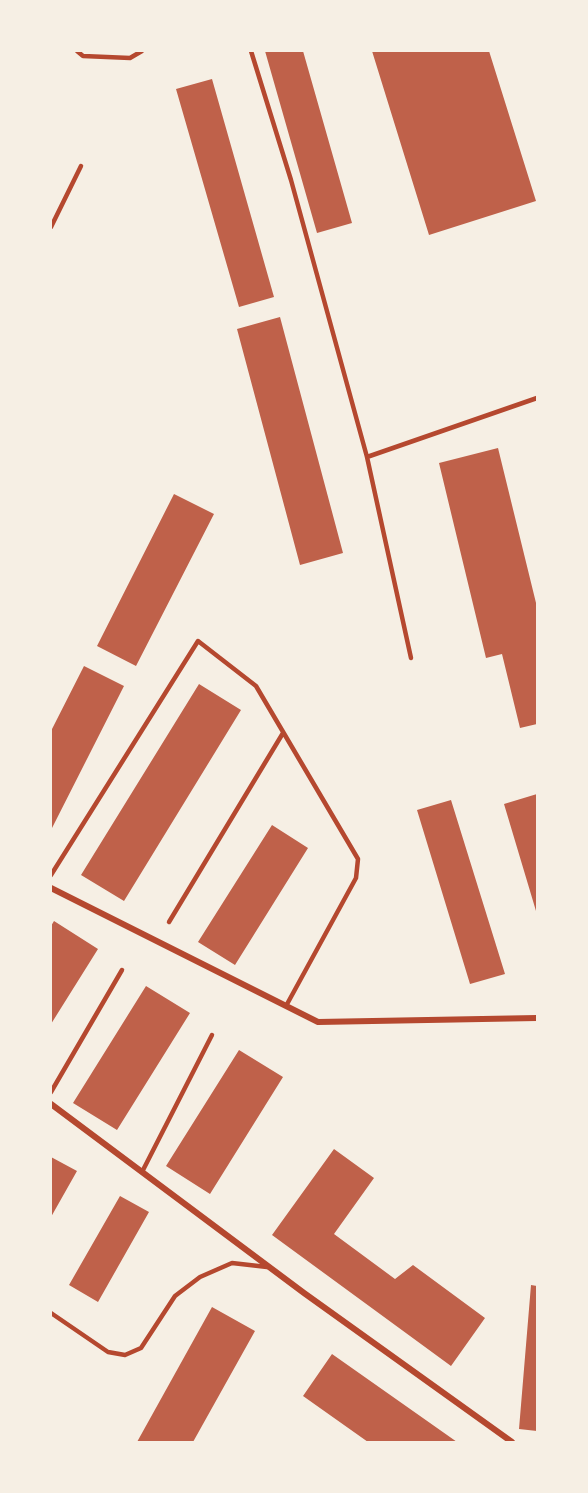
<!DOCTYPE html>
<html>
<head>
<meta charset="utf-8">
<style>
  body { margin:0 }
  #map { position:relative; width:588px; height:1493px; overflow:hidden; background:#f6efe4; font-family:Raleway,sans-serif }
  canvas { display:block }
  .frame { position:absolute; inset:0; border:52px solid #f6efe4; pointer-events:none }
</style>
</head>
<body>
<div id="map">
<canvas width="588" height="1493"></canvas>
<div class="frame"></div>
</div>
<script>
const c = document.querySelector('canvas').getContext('2d');
c.lineJoin = 'round';
function fill(path, color) { c.fillStyle = color; c.fill(path, 'evenodd'); }
function strokePath(path, color, width, dash) { c.strokeStyle = color; c.lineWidth = width; c.lineCap = dash ? 'butt' : 'round'; c.setLineDash(dash || []); c.stroke(path); }
const building = new Path2D(`
  M265 51H303L352 223 317 233Z
  M372 51H489L536 201 429 235Z
  M212 79 274 297 239 307 176 89Z
  M280 317 343 553 300 565 237 329Z
  M498 448 537 607V724L520 728 502 654 486 658 439 463Z
  M174 494 214 514 136 666 97 646Z
  M84 666 124 686 51 830V731Z
  M199 684 241 710 124 901 81 875Z
  M537 794V911H536L504 804Z
  M451 800 505 974 470 984 417 810Z
  M272 825 308 848 235 965 198 942Z
  M54 921 98 949 51 1024V926Z
  M146 986 190 1013 117 1130 73 1103Z
  M239 1050 283 1077 210 1194 166 1166Z
  M334 1149 374 1178 334 1234 395 1279 413 1265 485 1318 451 1366 272 1235Z
  M51 1157 77 1171 51 1217Z
  M120 1196 149 1212 98 1302 69 1285Z
  M531 1285 537 1286V1431L519 1429Z
  M212 1307 255 1331 193 1442H137Z
  M332 1354 457 1442H368L303 1396Z`);
const service = new Path2D(`
  M77 51 83 56 130 58 142 51
  M251 51 291 180 367 457 537 398
  M51 227 81 166
  M367 457 411 658
  M51 875 198 641 256 686 358 859 356 878 286 1006
  M169 922 283 733
  M51 1092 122 970
  M142 1172 212 1035
  M51 1313 108 1352 125 1355 141 1348 175 1296 200 1277 232 1263 267 1267`);
const minor = new Path2D(`
  M51 888 318 1022 537 1018
  M51 1104 304 1293 512 1442`);
fill(building, '#bf614a');
strokePath(service, '#b5482f', 4.5);
strokePath(minor, '#b5482f', 6);
</script>
</body>
</html>
